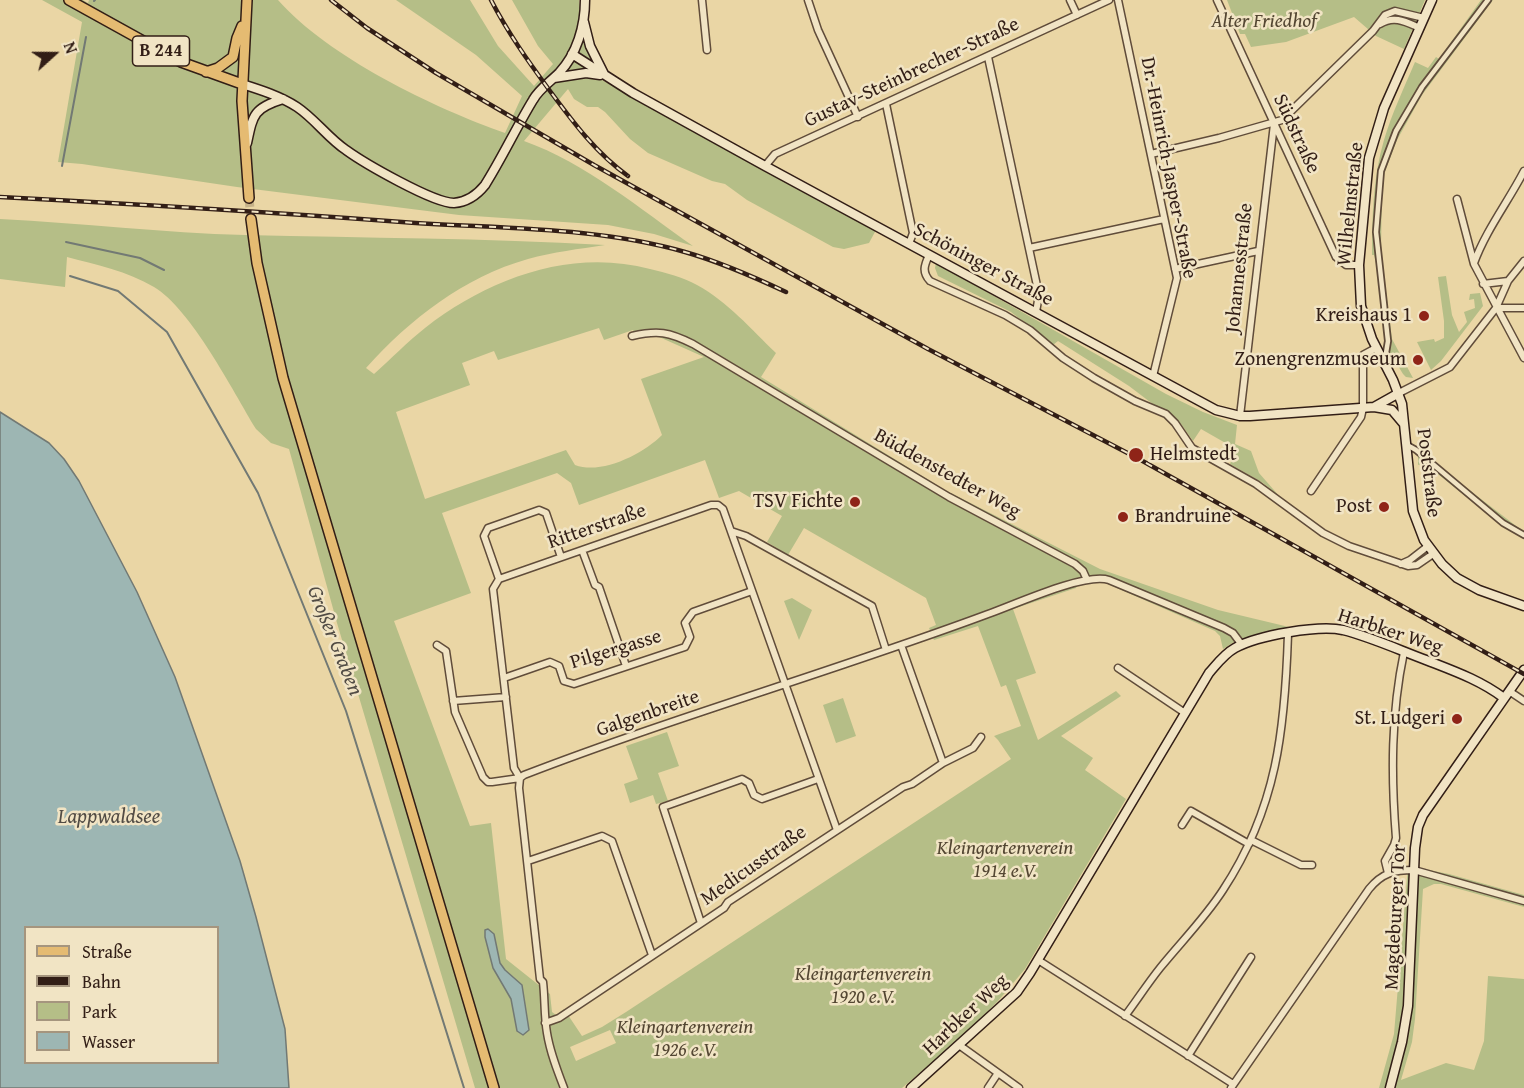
<!DOCTYPE html>
<html>
<head>
<meta charset="utf-8">
<style>
  body { margin:0 }
  #map { position:relative; width:1524px; height:1088px; overflow:hidden; background:#ead6a5; font-family:"Gentium Book Plus",serif }
  canvas { display:block }
  .legend { position:absolute; left:24px; top:926px; width:195px; height:138px; box-sizing:border-box; background:#f1e4c4; border:2px solid #a5957e; margin:0; padding:8px 10px; list-style:none; font-size:18px; color:#321e16 }
  .legend li { display:flex; align-items:center; gap:12px; height:30px }
  .legend b { width:30px; border:2px solid #a5957e }
  .north { position:absolute; left:24px; top:24px; width:60px; height:60px; -webkit-text-stroke:4px #f1e4c4; paint-order:stroke; rotate:69deg; font-size:16px; font-weight:700; line-height:24px; text-align:center; color:#321e16 }
  .north::after { content:''; display:block; margin:auto; width:21px; height:27px; background:#321e16; clip-path:polygon(50% 0,100% 100%,50% 72%,0 100%) }
</style>
</head>
<body>
<div id="map">
<canvas width="1524" height="1088"></canvas>
<ul class="legend">
<li><b style="height:8px;background:#e5bb72"></b>Straße</li>
<li><b style="height:8px;background:#321e16"></b>Bahn</li>
<li><b style="height:16px;background:#b5be87"></b>Park</li>
<li><b style="height:16px;background:#9db6b3"></b>Wasser</li>
</ul>
<div class="north">N</div>
</div>
<script>
const c = document.querySelector('canvas').getContext('2d');
c.lineJoin = 'round';
function fill(path, color) { c.fillStyle = color; c.fill(path, 'evenodd'); }
function strokePath(path, color, width, dash) { c.strokeStyle = color; c.lineWidth = width; c.lineCap = dash ? 'butt' : 'round'; c.setLineDash(dash || []); c.stroke(path); }
function write(font, color, halo, rows, align = 'center') {
  c.font = font + ' "Gentium Book Plus",serif'; c.lineWidth = 5; c.setLineDash([]); c.textBaseline = 'middle'; c.strokeStyle = halo; c.fillStyle = color; for (const [text, x, y, turn = 0] of rows) {
    c.save(); c.translate(x, y); c.rotate((+turn || 0) * Math.PI / 180); c.textAlign = isNaN(turn) ? turn : align; if (halo) c.strokeText(text, 0, 0); c.fillText(text, 0, 0); c.restore();
  }
}
const green = new Path2D(`
  M42 0H83L88 3 89 0H278C328 57 434 108 505 133L522 96 476 55 396 0H470L498 46 534 86 553 64 538 46 512 0H579L585 45 600 79 876 230 869 243 844 249 833 247 747 200 725 184 712 181 648 153 630 139 605 112 598 107H587L574 99 568 89 524 141C586 163 640 209 693 246L654 234 608 225 459 215 237 187 82 164 58 162 82 22Z
  M1227 0H1425L1404 49 1376 36 1354 17 1286 42 1251 47 1245 34H1240Z
  M1481 0H1493L1422 95 1397 140 1382 179 1381 252 1392 339 1413 378 1406 377 1403 374 1389 351 1385 341 1377 267 1374 255H1372C1372 217 1373 177 1384 140 1392 113 1404 88 1415 62L1428 68 1436 57 1439 59Z
  M0 219C82 223 163 233 245 235 365 238 485 238 605 245 579 249 553 252 528 259 464 277 410 319 366 368L374 374C391 359 407 342 425 328 488 279 570 248 650 269 666 273 683 277 697 285 728 302 751 329 776 353L761 377 945 490 1100 569 1218 610 1289 627 1237 640 1223 649 1220 636 1215 631 1085 574 1076 588 1013 609 1036 673 1016 680 1038 740 1116 691 1121 696 1061 736 1093 758 1085 770 1126 799 1025 969 998 1001 960 1039 902 1088H475L337 623 289 449 271 443 256 429C233 391 191 309 154 287 127 271 97 265 67 257L65 287 0 279ZM599 328 604 340 633 330 636 338 657 336 704 357 641 379 662 435C643 454 602 475 575 465L566 450 425 499 396 412 470 385 462 363 494 351 498 360ZM705 460 719 498 739 491 782 516 767 542 788 555 804 528 926 598 936 625 929 628 934 640 978 626 1001 687 1006 685 1021 726 994 736 998 740 1011 759 626 1012 602 1027 582 1036 564 1009 556 1015 552 1012 550 994 506 959 491 823 470 826 394 621 471 593 442 513 557 473 571 483 579 505ZM610 1030 616 1043 576 1061 570 1047Z
  M936 263 1166 394 1203 412 1237 425 1235 444 1251 451 1259 473 1280 497 1263 483 1230 464 1236 449 1201 429 1193 441 1181 424 1170 413 1158 408 1129 386 1058 341 1053 345 1011 312 938 276 935 268Z
  M1446 276 1452 315 1459 332 1467 322 1464 312 1475 308 1474 299 1469 300 1470 294 1480 293 1483 306 1441 361 1431 370 1417 342 1434 339 1435 342 1444 338V321L1438 277Z
  M1418 441 1431 458 1451 476 1524 532V538L1503 526 1424 463 1418 465Z
  M792 598 812 610 799 640 784 601Z
  M843 698 856 736 836 743 823 705Z
  M667 732 679 766 658 773 668 801 656 804 653 795 630 803 624 784 638 779 626 746Z
  M1408 866 1449 874 1524 895V907L1441 884H1434L1423 889 1415 1019 1412 1042 1401 1080 1446 1063 1474 1070 1484 1041 1488 976 1524 979V1088H1379L1394 1034Z`);
const water = new Path2D(`
  M0 412 49 443 64 459 79 481 137 592 175 677 240 861 256 917 285 1029 289 1088H0ZM26 928H218V1062H26Z
  M488 929 494 934 500 963 505 970 522 985 529 1030 523 1035 517 1031 511 999 493 968 485 937V930Z`);
const stream = new Path2D(`
  M94 1 95 0
  M62 166 86 37
  M66 242 140 258 164 270
  M70 276 118 291 167 332 258 493 346 711 464 1088`);
const primaryTunnel = new Path2D(`
  M249 198 251 219`);
const pedestrian = new Path2D(`
  M1382 359 1386 353 1388 341 1376 232 1381 171 1396 131 1422 87 1488 0
  M1407 445 1416 450 1503 523 1524 535`);
const minor = new Path2D(`
  M702 0 707 50
  M808 0 818 30 858 117
  M1070 0 1077 15
  M1118 0 1177 278 1153 376
  M1217 0 1336 257 1346 265H1359
  M1380 24C1394 15 1406 22 1420 28
  M988 57 1039 295 1036 312
  M886 104 913 233 909 244
  M1151 154 1219 138 1282 120 1373 31 1385 15 1395 11 1424 18
  M765 166 775 154 1109 0
  M1457 199 1474 264 1524 358
  M1029 248 1164 219
  M929 255C924 266 922 272 930 281L1005 315 1030 330 1063 358 1094 378 1135 401 1166 414 1175 423 1192 448 1256 484 1323 533 1349 546 1408 566 1417 565 1433 554
  M1474 263C1486 230 1508 202 1524 171
  M1175 269 1258 251
  M1483 284 1508 281
  M1497 308H1524
  M632 336C658 330 669 332 693 344L949 497 1075 564 1083 571 1087 580
  M1399 393 1450 367 1496 308 1508 281 1524 261
  M1240 416 1274 124
  M1311 491 1361 417 1363 408V355L1376 348
  M731 531 746 536 872 606 886 650
  M582 550 595 585 599 587 626 666
  M1401 564 1410 560 1428 546
  M499 579 484 536 488 528 539 510 546 513 561 557
  M437 645 446 651 455 712 483 777 488 782H492L520 778 514 768 493 589 499 579 711 505H718L723 509 837 830
  M901 645 943 763
  M1118 668 1185 713
  M504 678 550 662 559 666 564 681 574 684 685 647 690 637 685 623 693 612 752 591
  M1509 691 1524 701
  M453 701 506 697
  M1182 825 1191 811 1249 844
  M1251 840 1301 865H1312
  M528 861 602 836 612 841 652 955
  M1388 873 1385 861 1394 845 1396 838C1391 775 1391 714 1404 652
  M701 923 663 807 742 779 749 783 754 795 762 799 818 779
  M1038 960 1233 1084
  M1125 1016C1137 1000 1148 983 1160 968 1181 942 1205 918 1223 890 1277 808 1285 729 1288 634
  M545 1023 559 1018 724 908 728 902 903 787 912 784 943 763 973 748 981 737
  M959 1045 1019 1088
  M1188 1056 1251 957
  M564 1088C557 1070 550 1052 547 1033 544 1016 545 999 543 982L540 979 519 788 520 778 524 775C677 716 835 671 988 614 1014 605 1085 572 1109 580L1224 628 1233 633 1242 645
  M988 1088 998 1073
  M1231 1088 1369 889C1382 873 1394 870 1414 870L1524 901`);
const secondary = new Path2D(`
  M1432 0 1384 108 1369 158 1359 265 1361 306 1372 339 1393 380 1402 404 1413 511 1424 540 1442 564 1457 578 1479 590 1524 606
  M584 22 590 46 604 74
  M572 54 633 93 765 166 1216 410 1240 416H1250L1374 407 1399 393
  M554 78 586 73 600 75
  M242 84C261 90 280 96 297 107 315 119 328 138 346 150 364 163 433 203 454 203 467 202 477 195 485 185 502 158 516 128 533 100 539 89 550 82 559 73 577 54 585 26 585 0
  M247 143C253 114 254 108 283 99
  M1374 407 1392 410 1403 423
  M911 1088 1017 992 1030 973 1209 673C1217 664 1224 654 1235 648 1258 635 1319 625 1343 630 1371 637 1399 650 1426 660 1454 671 1480 680 1504 698
  M1390 1088 1402 1042 1408 1006 1415 848 1418 827 1423 815 1524 670`);
const primary = new Path2D(`
  M69 0 181 62 242 84
  M247 0 242 101 249 198
  M206 72 218 68 233 57 237 38 242 26
  M251 219 257 263 283 378 494 1088`);
const rail = new Path2D(`
  M331 0 367 28 436 73 594 165 928 349 1139 459 1524 674
  M491 0C508 33 528 61 550 91 573 122 596 153 628 176
  M0 197C134 204 268 212 402 222 496 229 594 226 685 252 720 262 754 277 786 292`);
const markers = [
  [1424,316,6,"#8f2418"],
  [1418,360,6,"#8f2418"],
  [1136,455,8,"#8f2418"],
  [855,502,6,"#8f2418"],
  [1384,507,6,"#8f2418"],
  [1123,517,6,"#8f2418"],
  [1457,719,6,"#8f2418"]
];
const shields = [
  [161,51,57]
];
const shieldNames = [
  ["B 244",161,51]
];
const parkNames = [
  ["Alter Friedhof",1264,22],
  ["Kleingartenverein",1005,849],
  ["1914 e.V.",1005,872],
  ["Kleingartenverein",863,975],
  ["1920 e.V.",863,998],
  ["Kleingartenverein",685,1028],
  ["1926 e.V.",685,1051]
];
const streetNames = [
  ["Gustav-Steinbrecher-Straße",912,73,-25],
  ["Südstraße",1296,134,65],
  ["Dr.-Heinrich-Jasper-Straße",1168,168,79],
  ["Wilhelmstraße",1351,204,-84],
  ["Schöninger Straße",983,265,28],
  ["Johannesstraße",1240,268,-84],
  ["Poststraße",1428,473,83],
  ["Büddenstedter Weg",947,474,29],
  ["Ritterstraße",597,527,-19],
  ["Harbker Weg",1390,632,18],
  ["Pilgergasse",616,650,-17],
  ["Galgenbreite",648,714,-19],
  ["Medicusstraße",754,866,-35],
  ["Magdeburger Tor",1396,917,-87],
  ["Harbker Weg",966,1015,-43]
];
const poiNames = [
  ["Kreishaus 1",1412,316],
  ["Zonengrenzmuseum",1406,360],
  ["Helmstedt",1150,455,"left"],
  ["TSV Fichte",843,502],
  ["Post",1372,507],
  ["Brandruine",1135,517,"left"],
  ["St. Ludgeri",1445,719]
];
const waterNames = [
  ["Großer Graben",334,641,68],
  ["Lappwaldsee",109,818]
];
fill(green, '#b5be87');
fill(water, '#9db6b3');
strokePath(water, '#727974', 1.5);
strokePath(stream, '#727974', 2);
strokePath(primaryTunnel, '#c5b188', 9, [9, 4.5]);
strokePath(pedestrian, '#604c3a', 8);
strokePath(minor, '#604c3a', 9);
strokePath(secondary, '#321e16', 11);
strokePath(primary, '#321e16', 12);
strokePath(pedestrian, '#f1e4c4', 4.5);
strokePath(minor, '#f1e4c4', 6);
strokePath(secondary, '#f1e4c4', 8);
strokePath(primary, '#e5bb72', 9);
strokePath(rail, '#321e16', 4.5);
strokePath(rail, '#f1e4c4', 2, [7]);
for (const [x, y, r, color] of markers) { const dot = new Path2D(); dot.arc(x, y, r, 0, 2 * Math.PI); c.fillStyle = color; c.fill(dot); strokePath(dot, '#f1e4c4', 2); }
for (const [x, y, w] of shields) { const box = new Path2D(); box.roundRect(x - w / 2, y - 15, w, 30, 4.5); c.fillStyle = '#f1e4c4'; c.fill(box); strokePath(box, '#321e16', 1.5); }
write('bold 18px', '#321e16', null, shieldNames);
write('italic 20px', '#534632', '#f1e4c4', parkNames);
write('20px', '#321e16', '#f1e4c4', streetNames);
write('20px', '#321e16', '#f1e4c4', poiNames, 'right');
write('italic 21px', '#524c45', '#f1e4c4', waterNames);
</script>
</body>
</html>
